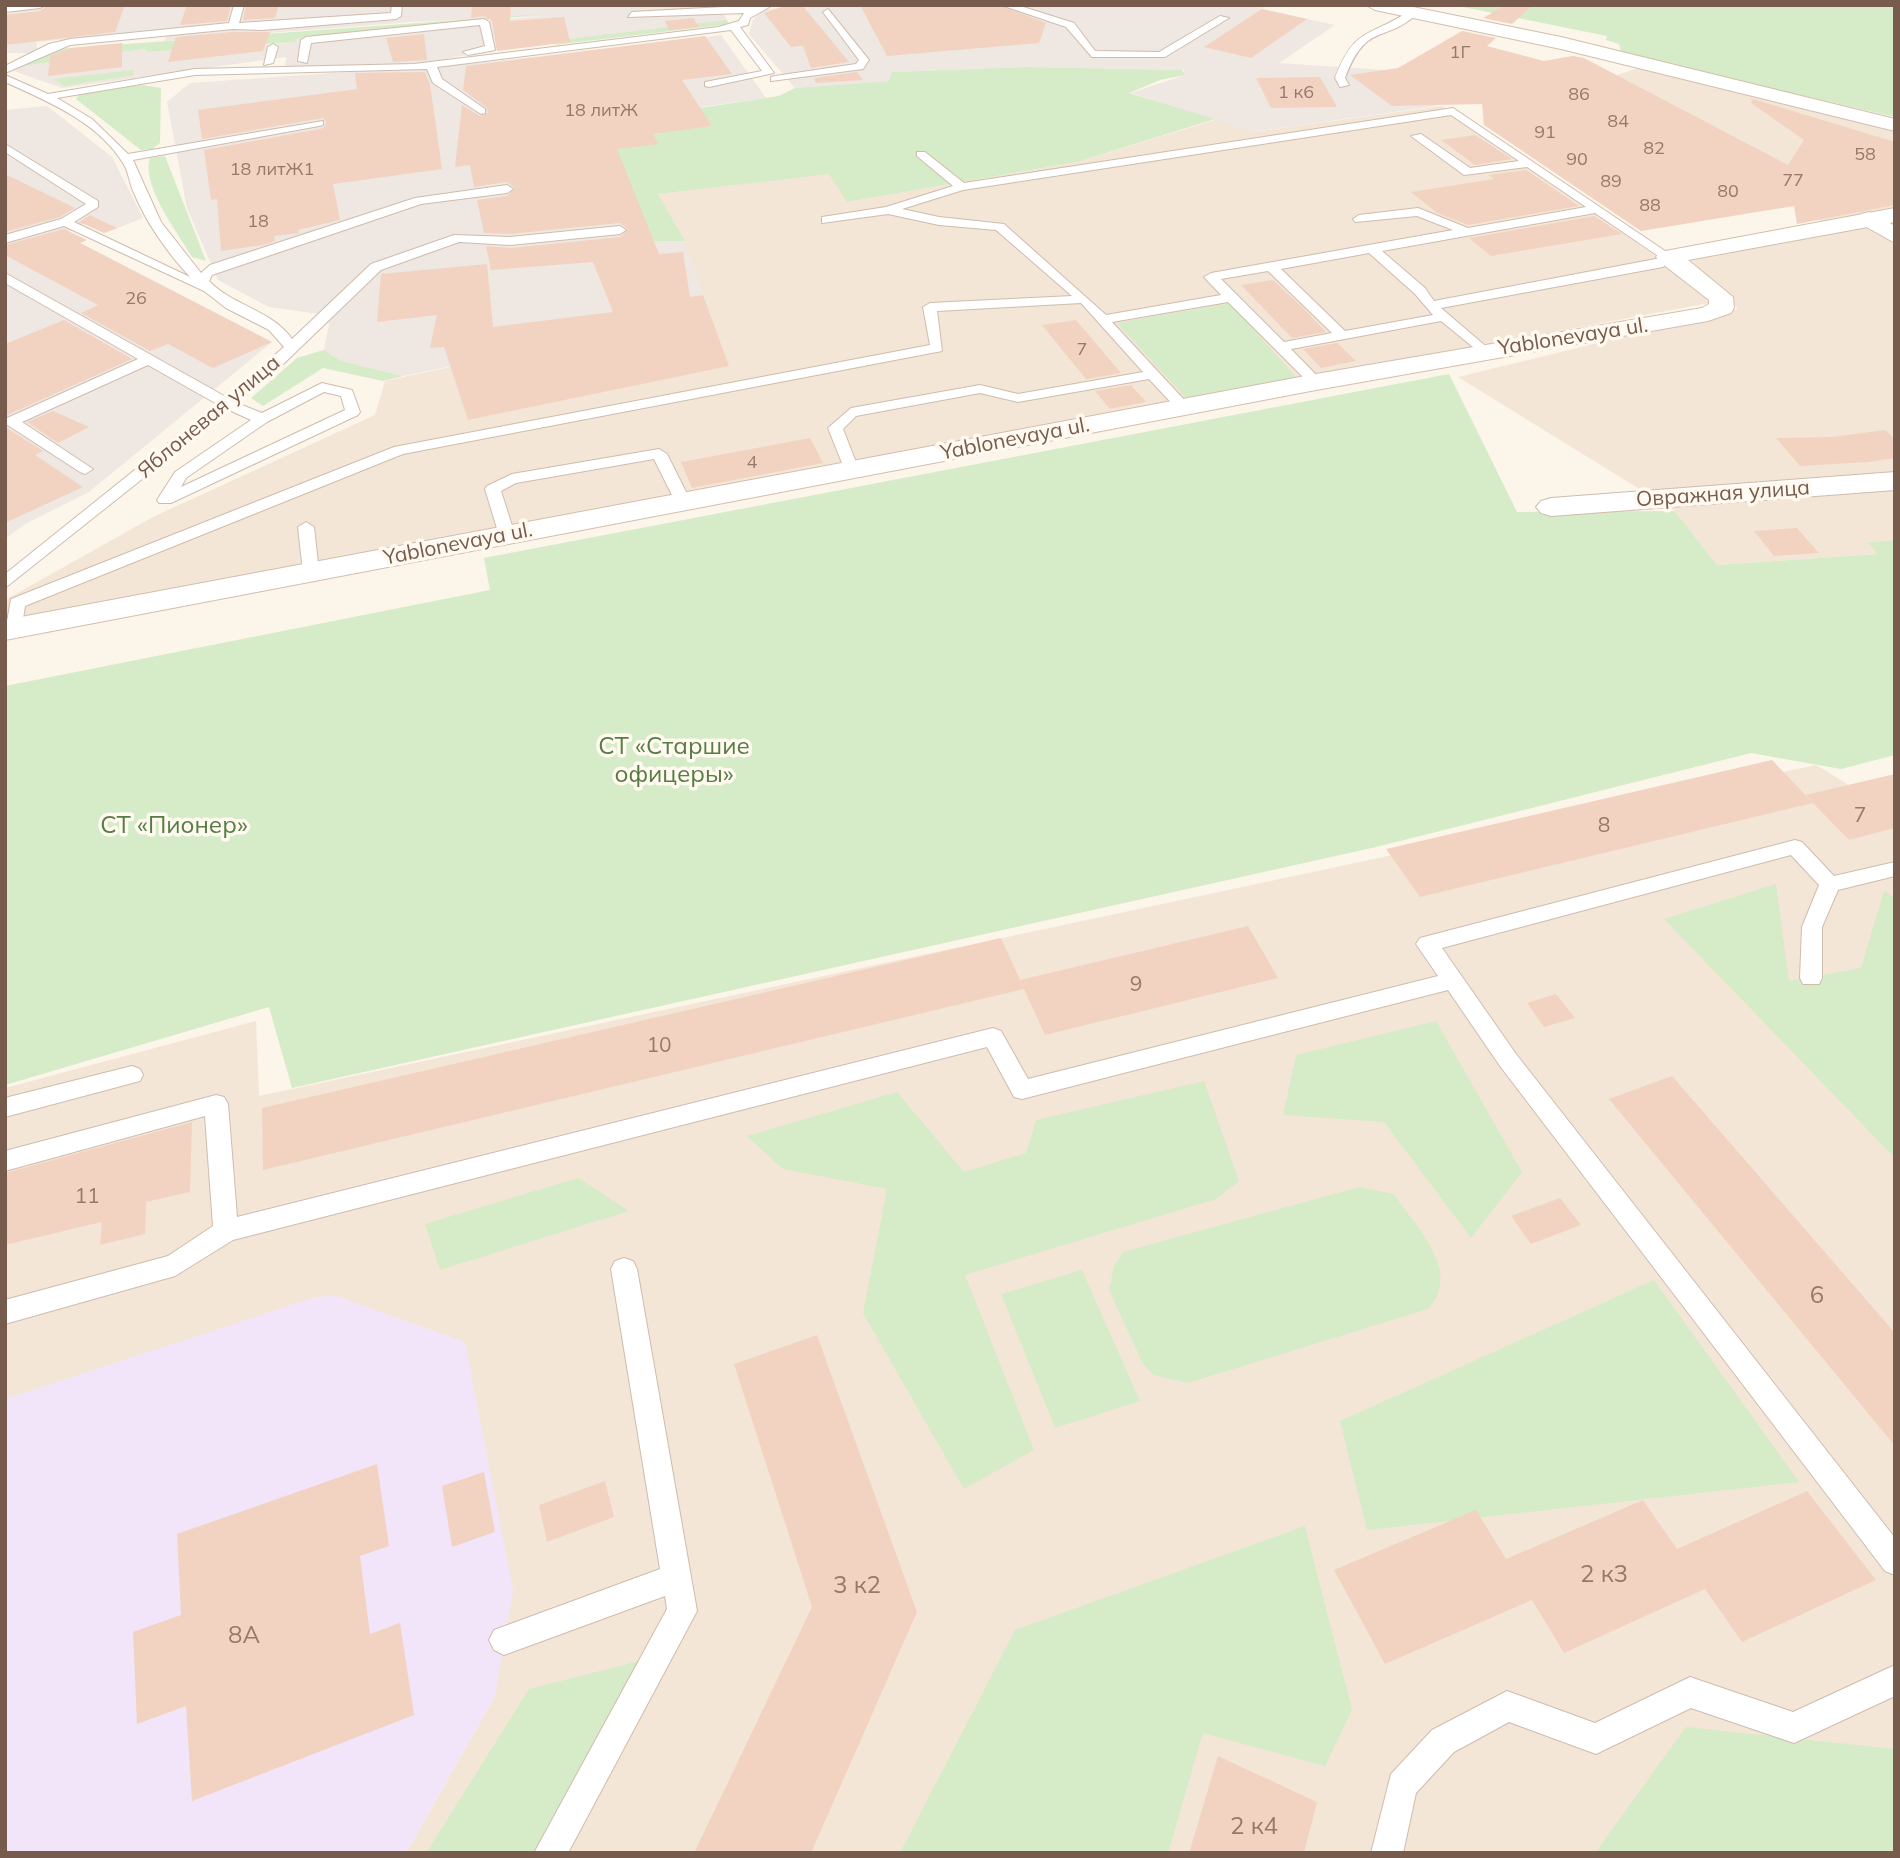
<!DOCTYPE html>
<html>
<head>
<meta charset="utf-8">
<style>
  body { margin:0 }
  #map { position:relative; width:1900px; height:1858px; overflow:hidden; background:#fcf5e9; font-family:Mulish,sans-serif }
  canvas { display:block }
  .frame { position:absolute; inset:0; border:7px solid #775b4c; pointer-events:none }
</style>
</head>
<body>
<div id="map">
<canvas width="1900" height="1858"></canvas>
<div class="frame"></div>
</div>
<script>
const c = document.querySelector('canvas').getContext('2d');
c.lineJoin = 'round';
function fill(path, color) { c.fillStyle = color; c.fill(path, 'evenodd'); }
function strokePath(path, color, width, dash) { c.strokeStyle = color; c.lineWidth = width; c.lineCap = dash ? 'butt' : 'round'; c.setLineDash(dash || []); c.stroke(path); }
function write(font, color, halo, rows, align = 'center') {
  c.font = font + ' Mulish,sans-serif'; c.lineWidth = 7; c.setLineDash([]); c.textBaseline = 'middle'; c.strokeStyle = halo; c.fillStyle = color; for (const [text, x, y, turn = 0] of rows) {
    c.save(); c.translate(x, y); c.rotate((+turn || 0) * Math.PI / 180); c.textAlign = isNaN(turn) ? turn : align; if (halo) c.strokeText(text, 0, 0); c.fillText(text, 0, 0); c.restore();
  }
}
const residential = new Path2D(`
  M1638 68 1895 131V209L1822 222 1598 82Z
  M1442 106 1711 295 1709 303 5 622V600L153 517 375 415 385 381 506 355 712 320 683 239 658 194 835 172 847 202 1077 162 1218 119 1252 132Z
  M1895 224V540L1867 542 1879 554 1717 565 1675 511 1458 377 1738 309 1690 259 1813 234Z
  M1816 765 1867 796 1895 791V1853H406L495 1696 5 1399V1088L256 1021 259 1096Z`);
const industrial = new Path2D(`
  M5 5H732L720 7 727 20 723 22 569 39 568 36 413 65 285 68 286 57 62 88 14 71 22 66 144 49 148 52 265 45 295 42V39L543 16 411 22 165 41 167 30 36 42 37 49 31 53H5Z
  M804 5H1261L1265 6 1262 9 1335 25 1279 63 1384 70 1436 106 1252 132 1131 93 1185 75 1184 70 1027 67 892 72 890 81 795 88 749 34 753 20 762 10Z
  M721 35 766 98 701 107 712 126 635 195 653 241H685L712 320 506 355 403 376 341 361 324 350 329 325 327 315 269 307 218 280 187 208 167 102 190 83 490 62Z
  M47 106 112 157 143 218 105 233 85 223 63 234 272 342 89 492 25 524 5 539V110Z`);
const education = new Path2D(`
  M336 1296 465 1342 513 1590 495 1696 406 1853H5V1399L316 1297Z`);
const green = new Path2D(`
  M1453 5H1895V117L1633 56 1621 51 1619 44 1606 40 1607 36Z
  M543 14 296 39 295 42 148 52 144 49 22 66 57 49Z
  M727 20 729 24 554 45 569 39Z
  M1026 67 1182 70 1185 75 1160 80 1129 93 1215 119 1077 162 847 202 829 174 658 194 685 241H653L607 140 712 126 700 108 779 96 795 88 889 81 892 72Z
  M133 70 134 75 64 86 54 79Z
  M142 85 161 88 160 143 152 149 141 150 76 99 80 93Z
  M165 156 206 261 192 257C178 233 141 185 150 158Z
  M1230 303 1296 377 1186 398 1117 323Z
  M324 350 341 361 403 376 383 381 323 368 263 406 251 398 297 358Z
  M1449 374 1517 512 1675 511 1717 565 1878 554 1867 542 1895 540V755L1841 769 1751 753 1376 847 292 1088 269 1007 5 1085V686L490 590 484 558Z
  M1776 884 1789 981 1861 968 1884 891 1895 898V1158L1664 919Z
  M1436 1021 1522 1172 1471 1238 1384 1122 1283 1115 1296 1055Z
  M1204 1081 1239 1181 1216 1199 965 1275 1034 1450 964 1489 863 1313 887 1189 783 1169 747 1136 897 1092 964 1172 1026 1153 1036 1120Z
  M578 1178 629 1211 440 1270 425 1224Z
  M1359 1187 1394 1194C1417 1229 1463 1272 1428 1309L1188 1383 1154 1375 1143 1364 1109 1290 1114 1266 1123 1252Z
  M1082 1270 1140 1401 1055 1428 1001 1294Z
  M1654 1280 1799 1482 1367 1530 1340 1421Z
  M1305 1526 1352 1710 1325 1766 1203 1733 1168 1853H900L1015 1630Z
  M647 1659 541 1853H426L529 1689Z
  M1686 1727 1895 1749V1853H1595Z`);
const building = new Path2D(`
  M48 5H125L115 32 5 45V15L40 11Z
  M187 5H231L227 21 180 25Z
  M246 5H279L275 18 243 20Z
  M472 5H511L510 21 564 17 570 42 497 51 492 21 484 16 471 18Z
  M788 5H802L849 62 811 68 803 46 791 47 764 13Z
  M860 5H999L1046 23 1039 43 887 56Z
  M1506 5H1533L1512 24 1483 18Z
  M1262 9 1307 19 1251 58 1204 47Z
  M693 18 699 27 669 30 665 21Z
  M1462 31 1496 38 1487 46 1544 61 1573 56 1584 58 1788 165 1804 140 1751 103 1753 99 1895 142V205L1797 224 1794 206 1641 231 1484 125 1482 104 1392 106 1350 75 1398 68Z
  M233 32H270L263 51 168 62 176 37Z
  M424 34 427 60 393 62 386 38Z
  M705 36 732 74 682 80 712 126 653 134 659 144 617 149 659 254 683 252 690 297 703 295 729 366 468 420 444 347 430 348 437 315 377 322 381 274 487 264 493 327 613 312 593 262 491 270 486 246 510 248 620 237 628 229 620 223 510 234 484 233 477 200 507 196 515 188 507 182 474 187 470 165 455 167 462 105 480 116 488 113 486 107 463 90 466 66Z
  M122 43V67L48 76 50 56 71 48Z
  M425 72 430 84 442 169 333 184 340 220 298 230 299 233 274 236 275 241 263 245 221 251 217 199 211 200 204 150 320 129 325 127 326 121 323 118 202 139 198 110 357 89 355 73Z
  M857 72 863 80 816 83 814 78Z
  M1320 77 1337 107 1271 108 1256 78Z
  M1475 135 1512 159 1475 165 1441 140Z
  M1526 170 1579 206 1468 225 1437 213 1411 192 1494 179 1488 175Z
  M5 174 75 208 60 217 5 232Z
  M90 215 117 228 104 233 79 222Z
  M1594 216 1622 234 1491 256 1469 238Z
  M64 229 87 240 80 243 272 342 213 368 168 344 150 351 81 313 98 305 5 255V245Z
  M1273 280 1301 306 1326 332 1292 338 1241 285Z
  M64 320 132 359 5 416V344Z
  M1076 320 1121 373 1086 379 1042 325Z
  M1337 343 1356 361 1321 368 1303 349Z
  M1131 385 1146 402 1110 409 1095 391Z
  M53 411 89 427 58 443 27 422Z
  M5 427 43 451 35 455 83 487 5 523Z
  M1885 430 1895 439V458L1868 462 1800 466 1776 438 1831 437Z
  M810 438 823 463 692 488 681 462Z
  M1797 528 1819 553 1774 556 1754 531Z
  M1772 760 1813 803 1420 897 1386 849Z
  M1895 774V828L1849 840 1805 795Z
  M1248 926 1278 978 1045 1035 1020 980Z
  M1001 938 1024 989 263 1170 262 1108Z
  M1556 994 1575 1018 1544 1027 1527 1003Z
  M1672 1076 1895 1333V1446L1609 1099Z
  M192 1122 190 1192 146 1202 145 1234 100 1245 102 1222 5 1245V1173Z
  M1560 1198 1581 1225 1531 1244 1511 1216Z
  M817 1335 917 1612 811 1853H694L812 1607 734 1364Z
  M377 1464 389 1546 360 1556 370 1634 400 1623 414 1715 192 1801 186 1706 137 1724 133 1632 181 1615 177 1534Z
  M484 1472 495 1532 452 1547 442 1486Z
  M605 1481 614 1517 547 1542 539 1505Z
  M1807 1491 1876 1580 1742 1642 1705 1589 1564 1653 1532 1600 1385 1664 1334 1570 1476 1510 1506 1559 1643 1500 1677 1549Z
  M1218 1756 1317 1802 1304 1853H1189Z`);
const lane = new Path2D(`
  M45 5 40 8 5 12V6Z
  M234 5H244L239 23 391 13 392 5H402L401 16 396 19 262 30 233 29 70 45 5 73V66L49 44 70 39 229 23Z
  M760 5H773L750 18 748 25 740 27 774 73 709 87 705 86V82L762 71 731 30 437 67 442 79 485 109V113L481 114 433 83 427 69 195 75 57 98 92 119 128 154 323 121V125L319 126 133 160 161 222 201 273 210 265 415 198 507 185 513 189 507 193 421 204 212 275 209 281C233 306 272 310 292 339L371 264 454 235 510 237 620 226 626 230 620 234 510 245 459 242 381 270 275 372 237 403 262 413 322 383 352 390 360 412 358 415 171 503H159L157 500 175 472 251 420 229 410 5 588V574L217 404 148 365 22 422 93 469 85 474 80 472 6 424 5 419 138 359 5 283V273L226 397 284 347 269 330 226 308 204 291 64 226 5 243V235L61 219 86 204 5 152V144L98 201V207L74 222 190 277C167 252 147 224 134 193 129 183 129 172 123 163 98 122 47 101 5 82V75L48 94 195 69 414 64 718 27 739 21 744 13 628 17 632 12ZM324 392 341 396 345 410 181 487 186 478 267 422Z
  M1001 5H1017L1074 23 1095 51 1159 52 1220 16 1229 18 1165 57H1092L1066 27Z
  M828 9 869 60 863 69 771 81V77L775 76 856 64 859 60 823 12Z
  M1409 11 1418 13C1384 45 1367 20 1345 78L1349 85 1340 87 1335 78C1355 26 1369 38 1409 11Z
  M484 19 489 22 495 50 468 55 463 52 485 46 480 25 311 43 307 63 298 61 301 40 306 37Z
  M273 44 278 47 273 63 264 65 268 47Z
  M1453 108 1674 257 1663 267 1441 308 1489 349 1491 352 1484 356 1441 321 1291 349 1323 382 1316 386 1311 385 1228 302 1112 322 1188 404V410H1178L1149 379 1018 402 980 393 856 416 843 429 859 470 851 475 846 473 828 428 851 408 980 385 1018 394 1143 372 1081 303 937 311 942 351 403 454 25 606 21 632 15 633 6 628 11 599 394 447 930 345 923 307 930 303 1072 296 996 230 939 225 888 214 822 223V217L886 207 953 186 917 156V152H925L964 183ZM1451 115 1519 161 1470 168 1421 134 1411 136 1464 175 1527 167 1586 207 1468 228 1418 208 1359 215 1353 219 1355 222 1417 216 1453 230 1211 273 1204 277 1221 295 1106 315 1004 224 939 217 902 209 963 190ZM1595 213 1661 258 1434 301 1425 288 1382 251ZM1369 253 1415 294 1433 315 1345 331 1281 269ZM1268 271 1332 333 1284 342 1221 279Z
  M659 449 667 454 691 502 689 505H677L654 459 516 483 501 491 515 535 507 540 499 535 485 489 487 486 512 474Z
  M306 522 314 527 319 572 311 577 303 572 298 527Z
  M1795 840 1802 842 1834 876 1895 862V876L1838 890 1822 927V978L1819 984H1803L1800 978 1802 927 1819 885 1791 855 1442 948 1516 1054 1895 1538V1575L1885 1571 1500 1066 1448 990 1022 1099 1014 1097 987 1047 233 1240 175 1276 5 1324V1300L168 1256 213 1226 205 1116 5 1171V1151L216 1095 224 1097 228 1104 237 1217 993 1028 1001 1031 1028 1079 1438 976 1416 944 1420 938Z
  M132 1066 140 1069 143 1075 140 1081 5 1117V1098Z
  M624 1258 633 1261 637 1269 697 1611 568 1853H534L667 1609 665 1596 504 1655 494 1650 489 1640 494 1630 660 1569 611 1269 615 1261Z
  M1895 1665V1696L1794 1743 1691 1708 1596 1754 1509 1722 1454 1752 1416 1793 1403 1853H1371L1391 1774 1432 1730 1507 1691 1595 1723 1690 1677 1793 1712Z`);
const street = new Path2D(`
  M1869 212 1895 226V243L1861 224 1858 219 1861 214Z
  M1895 472V490L1551 516 1541 513 1536 507 1541 501 1551 498Z`);
const secondary = new Path2D(`
  M1366 5H1403L1561 37 1895 119V131L1561 49 1375 10Z
  M1895 208V222L1688 260 1733 297 1734 308 1731 313 1708 321 1316 390 5 640V620L1316 374 1702 308 1709 304V300L1660 262 1656 257 1660 252Z`);
const farNumbernames = [
  ["1Г",1460,53],
  ["1 к6",1296,93],
  ["86",1579,95],
  ["18 литЖ",601,111],
  ["84",1618,122],
  ["91",1545,133],
  ["82",1654,149],
  ["58",1865,155],
  ["90",1577,160],
  ["18 литЖ1",272,170],
  ["77",1793,181],
  ["89",1611,182],
  ["80",1728,192],
  ["88",1650,206],
  ["18",258,222],
  ["26",136,299],
  ["7",1082,350],
  ["4",752,463]
];
const farStreetnames = [
  ["Yablonevaya ul.",1573,337,-9],
  ["Яблоневая улица",209,417,-40],
  ["Yablonevaya ul.",1015,439,-11],
  ["Овражная улица",1723,494,-4],
  ["Yablonevaya ul.",458,544,-11]
];
const numberNames = [
  ["7",1860,816],
  ["8",1604,826],
  ["9",1136,985],
  ["10",659,1046],
  ["11",87,1197]
];
const parkNames = [
  ["СТ «Старшие",674,747],
  ["офицеры»",674,775],
  ["СТ «Пионер»",174,826]
];
const nearNumbernames = [
  ["6",1817,1296],
  ["2 к3",1604,1575],
  ["3 к2",857,1586],
  ["8А",244,1636],
  ["2 к4",1254,1827]
];
fill(residential, '#f4e6d7');
fill(industrial, '#eee7e2');
fill(education, '#f2e5f9');
fill(green, '#d6ebc7');
fill(building, '#f2d3c1');
strokePath(lane, '#cfbcae', 2);
strokePath(street, '#cfbcae', 2);
strokePath(secondary, '#d4beae', 2);
fill(lane, '#fff');
fill(street, '#fff');
fill(secondary, '#fff');
write('18px', '#967969', null, farNumbernames);
write('21px', '#775b4c', '#fff9f0', farStreetnames);
write('21px', '#967969', null, numberNames);
write('24px', '#567d44', '#fff9f0', parkNames);
write('24px', '#967969', null, nearNumbernames);
</script>
</body>
</html>
